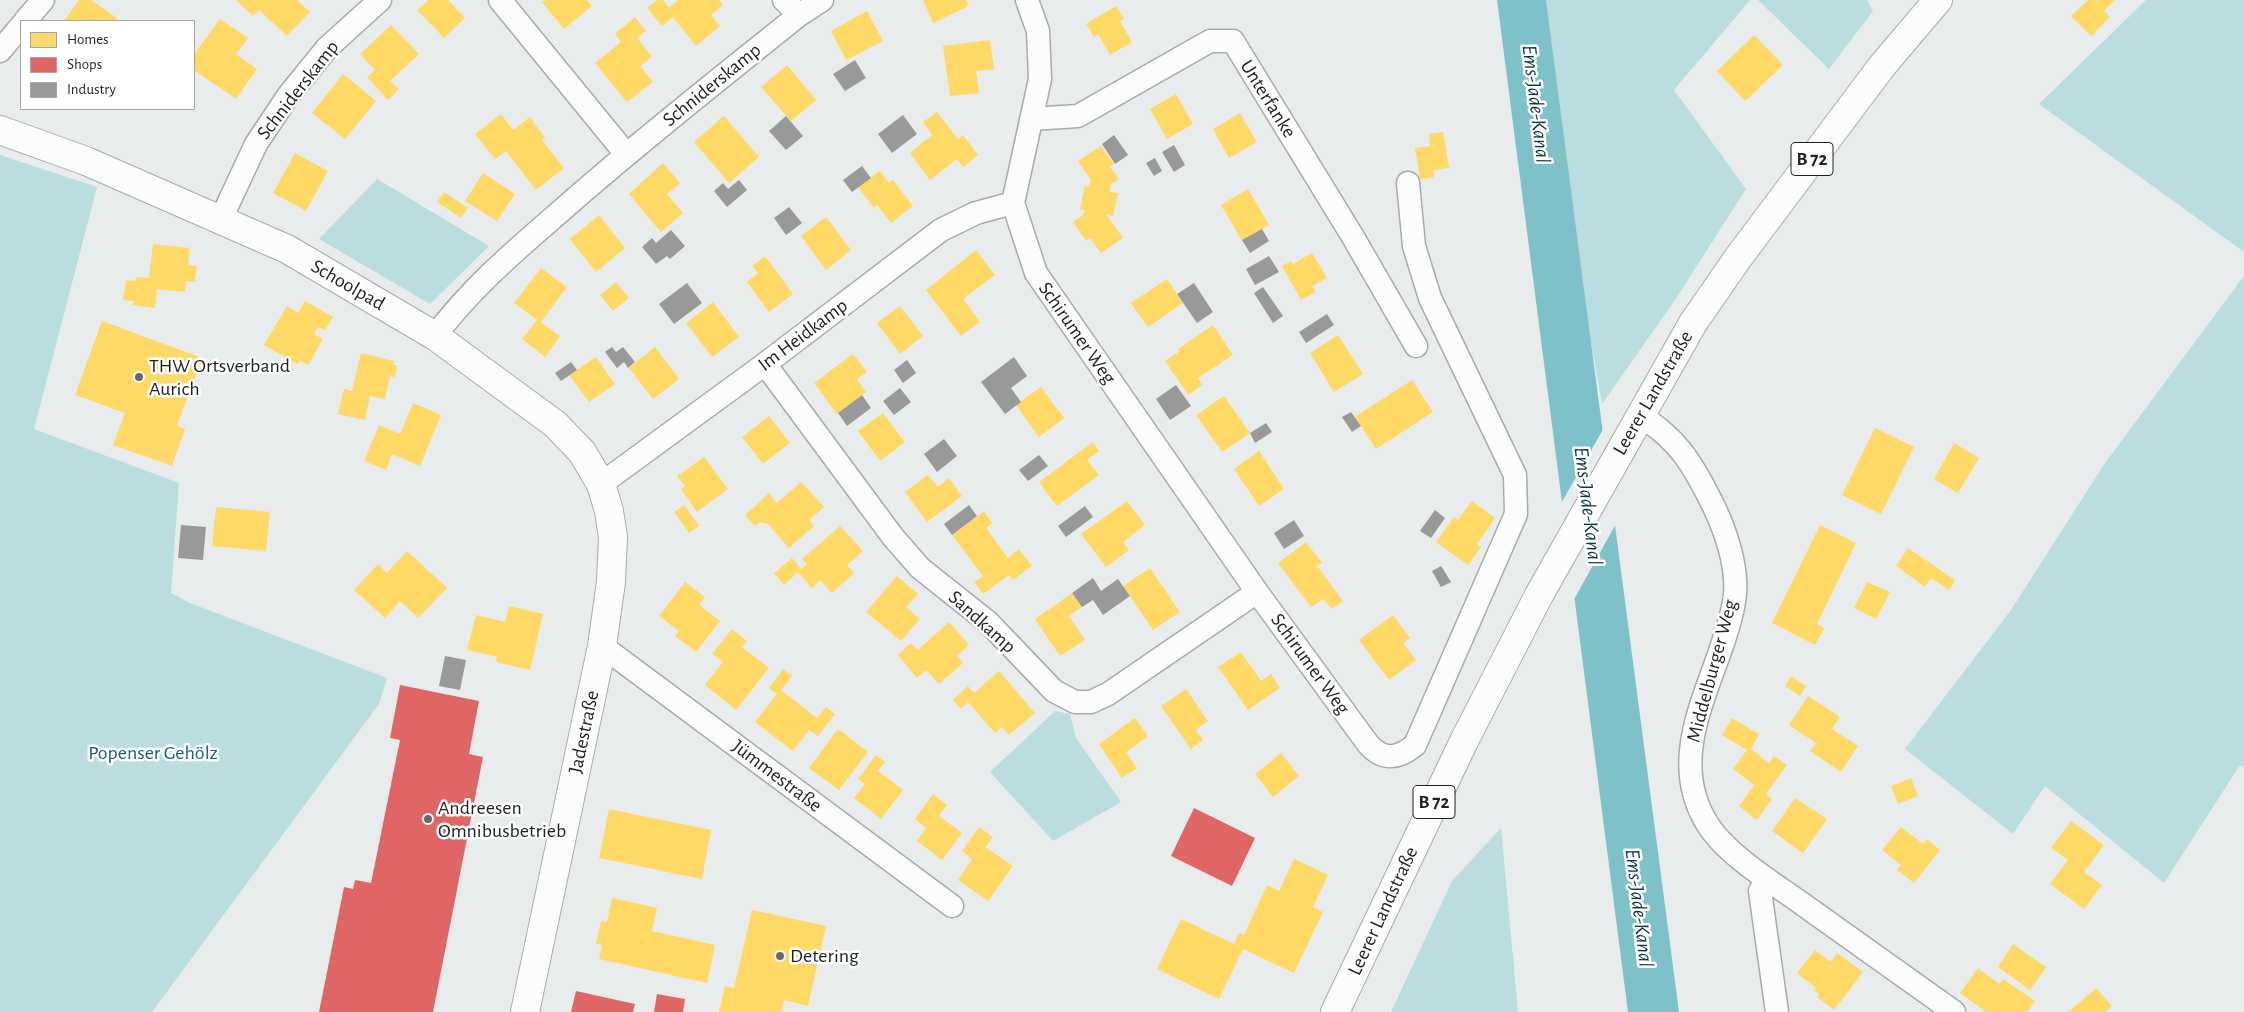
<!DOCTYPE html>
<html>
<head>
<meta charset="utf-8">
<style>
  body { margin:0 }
  #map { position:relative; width:2244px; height:1012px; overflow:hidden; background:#e8ecec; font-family:"Alegreya Sans",sans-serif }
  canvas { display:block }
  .legend { position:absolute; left:20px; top:20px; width:175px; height:90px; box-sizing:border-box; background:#fff; border:1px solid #a5a6a6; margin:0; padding:6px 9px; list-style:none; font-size:15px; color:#1f2121 }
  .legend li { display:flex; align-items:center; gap:10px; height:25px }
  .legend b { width:25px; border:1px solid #a5a6a6 }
</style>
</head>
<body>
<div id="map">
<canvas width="2244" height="1012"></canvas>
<ul class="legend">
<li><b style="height:14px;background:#ffd966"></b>Homes</li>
<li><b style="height:14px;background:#e06666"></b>Shops</li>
<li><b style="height:14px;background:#999"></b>Industry</li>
</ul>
</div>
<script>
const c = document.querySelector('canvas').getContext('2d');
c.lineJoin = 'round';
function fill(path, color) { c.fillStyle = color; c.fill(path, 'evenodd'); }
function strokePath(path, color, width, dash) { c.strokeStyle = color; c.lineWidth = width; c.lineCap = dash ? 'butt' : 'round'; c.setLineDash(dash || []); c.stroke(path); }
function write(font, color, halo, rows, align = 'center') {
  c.font = font + ' "Alegreya Sans",sans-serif'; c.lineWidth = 5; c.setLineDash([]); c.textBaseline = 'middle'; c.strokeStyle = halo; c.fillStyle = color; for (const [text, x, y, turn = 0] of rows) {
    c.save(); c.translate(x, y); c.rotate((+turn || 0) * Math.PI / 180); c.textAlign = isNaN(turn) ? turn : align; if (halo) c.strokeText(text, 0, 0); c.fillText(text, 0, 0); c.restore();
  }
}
const green = new Path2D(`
  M1546 0H1750L1674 90 1746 189 1675 300 1602 404 1588 325Z
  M1758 0H1867L1873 11 1829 69Z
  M2146 0H2244V252L2039 104Z
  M0 155 97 187 34 429 179 483 171 593 190 603 387 678 379 704 152 1012H0Z
  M377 179 489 246 430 304 319 239Z
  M2244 276V767L2240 765 2164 883 2045 786 2013 834 1905 749 2011 610 2105 463Z
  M1055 711 1070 714 1076 738 1121 802 1053 841 990 772Z
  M1501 828 1518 1012H1391L1452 881Z`);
const water = new Path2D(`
  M1497 0H1546L1679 1012H1628Z`);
const pier = new Path2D(`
  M1605 426 1617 522 1572 603 1559 507Z`);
const homes = new Path2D(`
  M79 0H91L117 18 114 21H64Z
  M236 0H297L310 12 287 36 259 10 253 16Z
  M428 0H448L465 18 444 38 417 10Z
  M546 0H587L592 6 564 29 542 2Z
  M657 0H663L669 8 678 0H719L723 5 711 15 720 26 696 46 673 17 662 26 647 8Z
  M923 0H966L969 6 933 23Z
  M2088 0H2115L2104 11 2110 17 2091 36 2071 16Z
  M1116 6 1124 19 1120 21 1132 42 1110 55 1098 34 1094 37 1086 24Z
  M867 11 883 41 846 60 831 31Z
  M635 17 646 31 637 38 652 57 640 66 653 82 627 102 595 63 621 42 615 34Z
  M220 19 248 38 236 54 257 69 236 99 194 70V54Z
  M391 25 419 54 390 81 399 89 388 100 367 77 375 70 360 54Z
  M1754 35 1783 65 1745 101 1717 71Z
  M990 40 994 69 976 71 979 93 950 96 943 46Z
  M787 65 816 100 791 121 761 87Z
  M343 74 376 101 345 139 312 113Z
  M1176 94 1193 124 1167 139 1150 109Z
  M937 112 958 139 963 135 978 155 963 167 957 159 930 180 910 153 932 135 923 122Z
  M1240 113 1257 142 1229 158 1213 129Z
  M501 114 513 130 530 117 545 138 542 140 564 168 536 190 506 151 495 159 475 134Z
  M724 116 759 157 729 183 694 142Z
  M1443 132 1449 168 1433 170 1434 177 1420 179 1415 148 1430 146 1429 134Z
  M1101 146 1114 164 1110 167 1119 179 1111 184 1110 192 1118 193 1113 216 1106 214 1123 238 1101 253 1090 238 1086 241 1073 222 1083 215 1085 210 1080 209 1085 186 1089 187 1091 180 1078 161Z
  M295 153 328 171 306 211 273 193Z
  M663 163 680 183 667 194 683 213 661 232 629 194Z
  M880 171 889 183 893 180 913 206 891 223 877 205 874 208 858 187Z
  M483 173 515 194 497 221 465 201Z
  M1248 189 1269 225 1242 241 1221 205Z
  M444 192 468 208 461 218 437 202Z
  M599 215 625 248 596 272 570 239Z
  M826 217 851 250 826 270 801 236Z
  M153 244 190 248 188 265 197 266 195 282 186 281 185 292 157 289 155 308 133 305V301L123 300 126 280 135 281 136 277 149 278Z
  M976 250 995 275 963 299 980 322 961 336 926 290Z
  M1312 253 1327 278 1312 286 1316 292 1301 300 1282 266 1291 261 1293 264Z
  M765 256 793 294 769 312 747 282 758 273 752 266Z
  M541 268 567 287 541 322 560 336 545 357 522 339 537 320 514 303Z
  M1167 279 1183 303 1148 327 1131 303Z
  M616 282 629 298 613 311 600 295Z
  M305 301 333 317 325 330 318 327 314 334 323 339 308 365 300 360 297 364 264 345 287 306 298 313Z
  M713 302 739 337 712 357 686 323Z
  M900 306 923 336 900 354 877 323Z
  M102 321 202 358 177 426 185 429 172 466 113 445 125 413 75 395Z
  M1213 325 1233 355 1198 378 1202 385 1188 395 1165 361 1180 351 1178 349Z
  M1338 335 1363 374 1334 392 1310 353Z
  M655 347 679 379 653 399 629 368Z
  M361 353 394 361 393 364 397 366 395 377 390 376 385 399 370 396 365 420 338 414 344 389 352 391Z
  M853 354 867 372 857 379 866 392 837 414 814 383Z
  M596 357 615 384 589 402 569 375Z
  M1412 380 1433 412 1376 449 1355 417Z
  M1041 387 1064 418 1039 437 1016 405Z
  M1224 396 1250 433 1222 452 1196 415Z
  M413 403 441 415 420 466 392 454 386 470 364 461 379 425 400 434Z
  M883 413 905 442 880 461 858 431Z
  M769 416 790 443 763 464 742 437Z
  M1875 428 1914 447 1881 514 1842 495Z
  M1093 442 1099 451 1087 460 1099 475 1057 506 1039 482Z
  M1954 443 1979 458 1958 493 1934 479Z
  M1259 451 1284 489 1259 506 1234 469Z
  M704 457 728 489 697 512 681 489 685 486 677 476Z
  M928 475 938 487 949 478 962 496 927 522 905 492Z
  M801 482 824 507 809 520 814 526 789 548 768 524 760 522 755 526 745 515 769 493 777 503Z
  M1127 501 1145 525 1123 542 1129 550 1106 567 1081 534Z
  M1472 501 1495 518 1477 544 1481 547 1468 565 1436 542 1454 517 1458 520Z
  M684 505 699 526 689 533 674 512Z
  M216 507 270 512 266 551 212 546Z
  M984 511 992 523 986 528 1008 558 1019 549 1032 566 1013 580 1009 575 983 594 974 582 983 576 952 535Z
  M1820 525 1856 543 1817 624 1824 628 1815 645 1772 623Z
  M840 526 863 551 847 565 854 573 832 593 820 580 812 588 798 572 784 585 774 573 792 558 801 569 807 564 802 559Z
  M1306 542 1322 563 1317 566 1343 601 1332 609 1323 599 1311 607 1278 563Z
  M1908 548 1955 580 1949 590 1931 578 1925 587 1896 566Z
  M407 551 447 588 418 618 400 601 385 618 354 590 378 564 387 573Z
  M1150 568 1180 612 1153 630 1123 586Z
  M897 576 918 594 906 607 920 619 901 641 866 612Z
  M685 582 705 597 699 605 720 621 696 652 675 636 679 631 659 616Z
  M1867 582 1890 592 1876 619 1854 608Z
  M1072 593 1082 607 1069 616 1085 640 1060 656 1035 619Z
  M509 606 543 614 530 670 496 662 497 657 467 650 476 615 505 622Z
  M1393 615 1410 638 1403 643 1416 660 1389 680 1359 640Z
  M949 622 969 645 957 656 963 663 939 684 926 670 917 678 898 655 911 643 918 650Z
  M732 629 747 641 742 647 769 668 736 710 705 685 723 662 712 654Z
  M1241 652 1261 681 1271 674 1280 688 1248 710 1218 667Z
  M783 669 792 676 781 690 817 718 826 707 835 714 818 736 809 730 793 751 755 722 777 694 769 688Z
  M999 671 1035 713 1009 735 1002 727 995 733 968 702 961 709 953 700 968 686 974 693Z
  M1791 676 1806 686 1800 696 1785 686Z
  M1186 689 1208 721 1196 730 1203 740 1191 749 1161 706Z
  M1808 696 1840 717 1832 729 1858 746 1841 772 1810 751 1816 743 1789 725Z
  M1135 718 1148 736 1126 752 1137 768 1122 778 1099 744Z
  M1732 718 1759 734 1751 749 1769 763 1774 756 1787 765 1766 794 1772 799 1757 820 1739 806 1754 785 1733 769 1747 750 1722 735Z
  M838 729 868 752 839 790 809 768Z
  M1281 753 1299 776 1273 797 1255 774Z
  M876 755 885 762 878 771 903 790 881 819 854 798 865 784 858 779Z
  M1911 778 1918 796 1898 804 1891 786Z
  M933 794 947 805 939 816 962 833 942 860 917 841 926 828 915 819Z
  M1795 798 1827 819 1803 853 1772 831Z
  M609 809 711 830 702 879 599 858Z
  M2071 821 2104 845 2084 872 2102 885 2084 909 2050 884 2068 860 2051 848Z
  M979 827 993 837 985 847 1013 866 988 901 958 880 972 859 962 851Z
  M1901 827 1923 844 1927 839 1940 850 1914 883 1897 870 1901 865 1882 850Z
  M1294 859 1328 875 1313 907 1323 912 1294 973 1243 949 1219 999 1157 969 1181 919 1234 944 1239 933 1244 935 1267 885 1279 891Z
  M612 898 657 908 652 931 715 945 707 983 599 959 602 945 596 944 601 921 607 922Z
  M752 910 826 926 808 1006 784 1000 782 1012H719L725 986 734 988Z
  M2013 944 2046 967 2030 990 1998 967Z
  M1815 950 1831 962 1837 953 1863 972 1834 1010 1817 997 1819 994 1814 990 1816 988 1797 973Z
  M1978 968 1999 984 2003 979 2035 1001 2027 1012H1986L1960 993Z
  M2096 988 2112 1006 2105 1012H2069Z`);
const shops = new Path2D(`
  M400 685 479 701 469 754 483 757 433 1012H319L344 887 353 889 355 880 371 883 400 740 390 738Z
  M1194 808 1255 838 1232 886 1171 856Z
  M576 991 635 1004 633 1012H571Z
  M657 994 685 999 683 1012H654Z`);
const industry = new Path2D(`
  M855 60 866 78 845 91 833 74Z
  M903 115 917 134 892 153 878 134Z
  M786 116 803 136 786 150 769 131Z
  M1114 135 1128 155 1115 164 1102 144Z
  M1174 145 1185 165 1174 172 1162 152Z
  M1155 158 1162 171 1154 176 1146 163Z
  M862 166 871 178 852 192 843 180Z
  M739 180 747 190 727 207 714 191 723 183 728 189Z
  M789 207 802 223 786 235 774 218Z
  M1262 229 1269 241 1250 253 1242 240Z
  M671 230 685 246 670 259 667 256 656 264 642 247 652 238 656 243Z
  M1269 256 1279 272 1255 285 1246 269Z
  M687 283 702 303 674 324 659 304Z
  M1194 283 1213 312 1197 323 1177 294Z
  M1263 287 1283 316 1273 323 1254 293Z
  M1327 314 1334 325 1306 343 1299 332Z
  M612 347 616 352 623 347 635 362 628 368 624 362 617 368 605 352Z
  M1014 357 1027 376 1011 388 1021 402 1005 414 981 382Z
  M907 360 916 373 903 383 894 370Z
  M571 362 577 370 561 381 555 373Z
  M1176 385 1191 406 1170 420 1156 399Z
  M900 388 911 402 894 415 883 401Z
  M862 395 871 408 847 426 838 413Z
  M1351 412 1361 426 1352 432 1342 417Z
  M1266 423 1272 432 1255 443 1250 433Z
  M944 439 957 456 937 472 924 454Z
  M1039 455 1048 466 1028 481 1019 470Z
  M969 505 977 516 952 535 944 524Z
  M1085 506 1093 517 1066 537 1058 526Z
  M1435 510 1445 518 1431 538 1420 531Z
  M1294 520 1304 536 1284 549 1274 533Z
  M181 525 206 527 203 560 178 558Z
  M1441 566 1451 582 1441 587 1432 571Z
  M1093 578 1101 591 1118 579 1130 596 1103 615 1093 600 1082 607 1072 593Z
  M445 656 466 660 460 690 439 686Z`);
const street = new Path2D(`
  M500 0 626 154
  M784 0 799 15
  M1027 0 1038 31 1040 79 1013 203 1036 273 1257 592 1368 744C1383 761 1398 759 1415 745L1516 514 1515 475 1430 298 1414 246 1408 183
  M25 21 43 0
  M0 51 21 26
  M1031 119 1078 116 1210 41H1233L1353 237 1416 346
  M221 219 256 144 288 96 327 48 380 0
  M435 336C474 284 521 246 570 203 644 138 722 77 799 15L822 0
  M765 364 893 537 920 568 988 622 1054 691 1075 702H1091L1108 694 1257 592
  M1640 415C1676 439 1689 458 1708 495 1724 525 1740 568 1734 602 1721 676 1661 751 1708 825 1726 854 1773 883 1801 903 1852 939 1903 976 1954 1012
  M601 484 765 364 941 230 976 213 1013 203
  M602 646 952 906
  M1767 879 1760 891 1777 1012`);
const secondary = new Path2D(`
  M0 130 86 161 287 249 435 336 555 424 582 452 601 484 609 511 613 537 611 582 602 646 525 1012`);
const primary = new Path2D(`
  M1335 1012 1464 741 1539 595 1693 323 1738 258 1882 66 1938 0`);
const markers = [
  [139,377,5,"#656868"],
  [428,819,5,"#656868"],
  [780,956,5,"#656868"]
];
const shields = [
  [1812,159,42],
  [1434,802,42]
];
const shieldNames = [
  ["B 72",1812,159],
  ["B 72",1434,802]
];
const streetNames = [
  ["Schniderskamp",712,85,-39],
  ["Schniderskamp",298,90,-52],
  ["Unterfanke",1268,99,58],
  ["Schoolpad",348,285,30],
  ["Schirumer Weg",1077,333,55],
  ["Im Heidkamp",803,335,-37],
  ["Leerer Landstraße",1653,393,-60],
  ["Sandkamp",982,622,42],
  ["Schirumer Weg",1310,664,54],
  ["Middelburger Weg",1712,671,-75],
  ["Jadestraße",584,732,-78],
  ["Jümmestraße",777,776,37],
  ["Leerer Landstraße",1383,911,-65]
];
const poiNames = [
  ["THW Ortsverband",149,366],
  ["Aurich",149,389],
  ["Andreesen",438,808],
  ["Omnibusbetrieb",438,831],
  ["Detering",790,956]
];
const parkNames = [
  ["Popenser Gehölz",153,753]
];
const waterNames = [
  ["Ems-Jade-Kanal",1536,104,83],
  ["Ems-Jade-Kanal",1588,506,83],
  ["Ems-Jade-Kanal",1639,908,83]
];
fill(green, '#badde0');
fill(water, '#7fc1c8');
fill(pier, '#e8ecec');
fill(homes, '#ffd966');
fill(shops, '#e06666');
fill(industry, '#999');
strokePath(street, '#a8abab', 25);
strokePath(secondary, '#a8abab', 30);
strokePath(primary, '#a8abab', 30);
strokePath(street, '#fcfcfc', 22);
strokePath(secondary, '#fcfcfc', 28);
strokePath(primary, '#fcfcfc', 28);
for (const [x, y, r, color] of markers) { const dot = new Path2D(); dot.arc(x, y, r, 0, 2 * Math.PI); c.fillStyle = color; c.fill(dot); strokePath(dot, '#fff', 2); }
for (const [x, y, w] of shields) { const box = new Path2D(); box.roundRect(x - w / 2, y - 16.5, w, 33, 4); c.fillStyle = '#fff'; c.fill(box); strokePath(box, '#1f2121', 1); }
write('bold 19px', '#1f2121', null, shieldNames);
write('20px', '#1f2121', '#fff', streetNames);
write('20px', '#1f2121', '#fff', poiNames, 'left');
write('20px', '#17636b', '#fff', parkNames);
write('italic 21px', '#0d3a3e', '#fff', waterNames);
</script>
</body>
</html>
